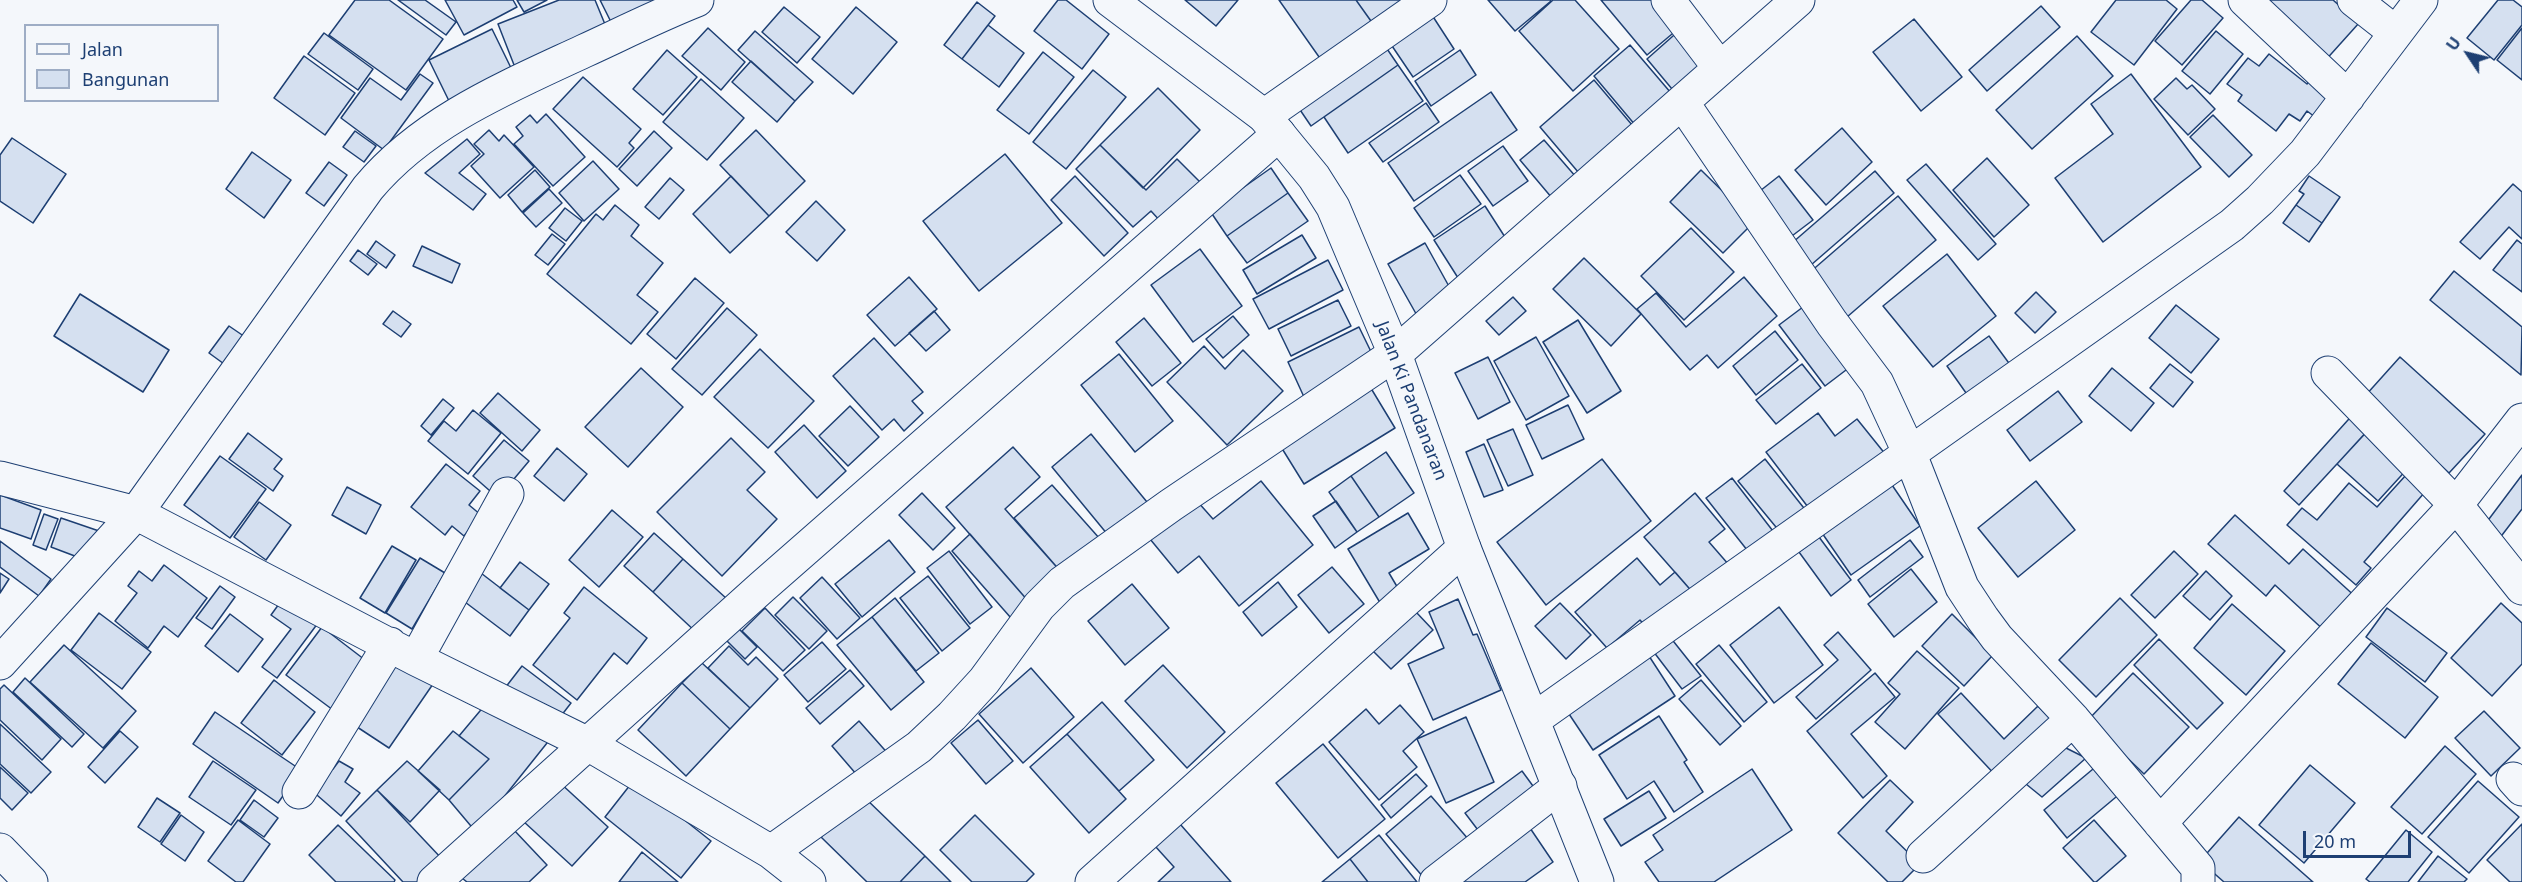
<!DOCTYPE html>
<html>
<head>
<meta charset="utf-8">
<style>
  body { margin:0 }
  #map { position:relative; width:2522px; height:882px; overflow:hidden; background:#f4f7fb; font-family:"Noto Sans",sans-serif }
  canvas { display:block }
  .legend { position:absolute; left:24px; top:24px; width:195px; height:78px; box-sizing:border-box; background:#f4f7fb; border:2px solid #9eadc5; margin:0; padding:8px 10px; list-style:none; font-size:18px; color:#1d3f73 }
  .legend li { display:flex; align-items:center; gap:12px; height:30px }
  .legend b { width:30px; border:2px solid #9eadc5 }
  .north { position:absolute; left:2438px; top:24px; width:60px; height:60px; -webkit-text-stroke:4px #f4f7fb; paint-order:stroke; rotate:305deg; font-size:16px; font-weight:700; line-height:24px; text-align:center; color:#1d3f73 }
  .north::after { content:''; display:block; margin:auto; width:21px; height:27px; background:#1d3f73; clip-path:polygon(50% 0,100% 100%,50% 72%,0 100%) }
  .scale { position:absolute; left:2303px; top:831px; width:108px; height:27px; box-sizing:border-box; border:3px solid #1d3f73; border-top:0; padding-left:8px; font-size:18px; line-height:21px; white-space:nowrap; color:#1d3f73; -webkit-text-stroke:4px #f4f7fb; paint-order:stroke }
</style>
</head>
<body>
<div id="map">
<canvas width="2522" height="882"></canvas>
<ul class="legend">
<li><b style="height:8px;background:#f4f7fb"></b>Jalan</li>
<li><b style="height:16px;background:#d5e0f0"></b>Bangunan</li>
</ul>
<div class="north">U</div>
<div class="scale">20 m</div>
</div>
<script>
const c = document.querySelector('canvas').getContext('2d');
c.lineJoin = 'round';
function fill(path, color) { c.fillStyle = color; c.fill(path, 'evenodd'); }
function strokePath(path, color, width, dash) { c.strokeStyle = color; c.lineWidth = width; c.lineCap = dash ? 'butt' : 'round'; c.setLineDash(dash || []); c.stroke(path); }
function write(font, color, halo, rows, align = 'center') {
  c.font = font + ' "Noto Sans",sans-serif'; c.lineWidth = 4.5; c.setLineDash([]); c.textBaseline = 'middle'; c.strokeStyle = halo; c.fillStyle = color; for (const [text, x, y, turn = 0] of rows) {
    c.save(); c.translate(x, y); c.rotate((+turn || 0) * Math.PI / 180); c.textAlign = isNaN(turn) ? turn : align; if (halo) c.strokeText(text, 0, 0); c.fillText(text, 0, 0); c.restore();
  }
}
const building = new Path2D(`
  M355 0H389L443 39 406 90 329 35Z
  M398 0H425L456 22 446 35Z
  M445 0H513L517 7 464 35Z
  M517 0H547L524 12Z
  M559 0H595L609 34 516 70 498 24Z
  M600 0H679L616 32Z
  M1058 0H1066L1109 34 1082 69 1034 31Z
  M1185 0H1238L1216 26Z
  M1279 0H1356L1376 28 1324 64Z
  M1356 0H1406L1378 31Z
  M1488 0H1550L1551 1 1515 31Z
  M1553 0H1575L1619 49 1573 91 1519 31Z
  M1601 0H1655L1678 29 1647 55Z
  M2116 0H2166L2177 9 2134 65 2091 32Z
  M2191 0H2202L2223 18 2182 65 2155 41Z
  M2255 0H2333L2359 23 2323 63Z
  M2498 0H2513L2522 7V25L2494 60 2467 38Z
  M977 2 995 16 962 59 944 45Z
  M2041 6 2060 27 1987 91 1969 70Z
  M784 7 820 37 797 63 762 32Z
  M856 7 897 42 853 94 812 59Z
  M1430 12 1454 49 1413 77 1388 40Z
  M1914 19 1962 77 1921 111 1873 52Z
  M988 25 1024 53 999 87 962 59Z
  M708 28 745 62 721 90 682 56Z
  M1682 28 1713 65 1677 95 1647 59Z
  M2522 28V80L2497 60Z
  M492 29 513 72 450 103 429 60Z
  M755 31 813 82 795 101 738 50Z
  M2216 31 2243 54 2210 94 2182 71Z
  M324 33 373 69 358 90 308 54Z
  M2077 36 2113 76 2032 149 1996 110Z
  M1381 40 1398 65 1311 126 1294 101Z
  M1630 45 1677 100 1641 132 1594 76Z
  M667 50 697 77 663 115 633 89Z
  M1460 50 1476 75 1431 106 1415 81Z
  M1043 52 1074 77 1029 134 997 110Z
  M2269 54 2307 84 2311 78 2332 94 2315 117 2307 111 2300 121 2289 114 2276 131 2238 101 2242 95 2227 84 2248 58 2259 66Z
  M304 56 355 93 325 135 274 98Z
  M751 61 795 101 777 122 732 82Z
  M1398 65 1423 101 1348 153 1324 117Z
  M1093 70 1126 97 1066 169 1033 142Z
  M420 74 433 83 384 150 341 118 370 78 401 100Z
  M2131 74 2201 167 2103 242 2055 178 2113 134 2091 104Z
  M583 77 641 129 629 143 634 148 617 167 553 109Z
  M2176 78 2187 89 2192 85 2215 109 2188 135 2154 99Z
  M701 79 744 118 707 160 663 122Z
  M1594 80 1638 132 1584 179 1540 127Z
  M1158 88 1200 130 1143 188 1100 145Z
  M1491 92 1517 130 1414 201 1388 163Z
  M1426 103 1439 122 1383 162 1369 143Z
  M546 114 585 157 553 186 514 144 523 136 516 127 530 115 537 123Z
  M2213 115 2252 155 2229 177 2190 137Z
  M1842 128 1872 162 1826 205 1795 170Z
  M489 130 499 141 504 135 534 167 500 198 471 166 484 154 474 144Z
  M756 130 805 181 769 216 720 165Z
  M355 131 376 146 364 162 343 147Z
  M654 131 672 148 637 186 619 169Z
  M12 138 66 174 33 223 0 201V155Z
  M467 139 480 154 459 173 486 194 473 210 425 173Z
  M1544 140 1576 177 1552 198 1520 160Z
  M1100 145 1146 190 1177 159 1202 184 1162 223 1151 211 1133 227 1076 169Z
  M1503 146 1528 181 1493 206 1468 171Z
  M252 152 291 180 264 218 226 189Z
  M1005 154 1062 223 979 291 923 221Z
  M1987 158 2029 205 1994 237 1953 190Z
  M593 161 619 189 584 221 559 193Z
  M329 162 347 175 324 206 306 193Z
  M1926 164 1996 244 1978 260 1907 180Z
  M1271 168 1288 193 1227 236 1210 211Z
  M535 170 550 187 522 212 508 195Z
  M1701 170 1754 222 1723 253 1670 202Z
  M1875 171 1894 193 1811 265 1792 243Z
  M1460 175 1481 204 1434 237 1414 208Z
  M731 176 769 216 730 253 693 214Z
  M1075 176 1128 233 1104 256 1051 200Z
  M1779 176 1813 220 1784 242 1751 198Z
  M2309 176 2340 197 2322 223 2296 205 2304 194 2299 191Z
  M670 178 684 190 659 219 645 207Z
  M2513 184 2522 192V239L2509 227 2480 259 2460 242Z
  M549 189 562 203 536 227 523 213Z
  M1288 193 1308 221 1247 263 1227 236Z
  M1898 196 1936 240 1847 317 1809 273Z
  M816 201 845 230 817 261 786 232Z
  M615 205 639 225 631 236 663 263 637 295 658 312 631 344 547 274 596 214 603 220Z
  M2296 205 2322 223 2309 242 2283 223Z
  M1485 206 1512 248 1460 281 1434 240Z
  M565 208 582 221 566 241 549 228Z
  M1691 228 1734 272 1684 320 1641 276Z
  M552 234 565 244 548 265 535 255Z
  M1302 235 1316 258 1257 294 1243 270Z
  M2517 240 2522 244V292L2493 270Z
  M376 241 395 255 386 268 367 254Z
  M1425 243 1456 299 1419 319 1388 264Z
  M422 246 460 264 452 283 413 266Z
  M1200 249 1242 306 1193 342 1151 285Z
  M358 250 377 264 368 275 350 261Z
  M1947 254 1996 316 1933 367 1883 306Z
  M1584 258 1641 314 1611 346 1553 289Z
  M1328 260 1343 290 1269 329 1253 299Z
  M2454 271 2522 327 2521 375 2430 300Z
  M909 277 937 309 895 346 867 315Z
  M1744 277 1777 316 1718 368 1707 355 1690 370 1637 309 1656 293 1686 327Z
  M695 278 724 303 676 359 647 334Z
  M2036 292 2056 312 2035 333 2015 313Z
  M80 294 169 350 143 392 54 336Z
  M1513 297 1526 311 1499 335 1486 321Z
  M1338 300 1351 326 1291 356 1278 329Z
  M2176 305 2219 339 2191 373 2149 338Z
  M1803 307 1850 367 1825 386 1779 325Z
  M727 308 757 335 702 395 672 369Z
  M393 311 411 324 401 337 383 324Z
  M934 311 950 330 926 351 909 333Z
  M1233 316 1249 335 1223 358 1206 339Z
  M1144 318 1181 363 1152 386 1116 342Z
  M1578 320 1621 391 1587 413 1543 342Z
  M229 326 251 341 231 369 209 353Z
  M1359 327 1376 362 1304 397 1288 362Z
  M1775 331 1798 360 1756 395 1733 366Z
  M1989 336 2014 370 1971 400 1947 366Z
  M1536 337 1569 396 1526 420 1494 361Z
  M874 338 923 392 912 401 923 413 904 431 894 419 882 430 833 376Z
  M1204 346 1225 369 1243 350 1283 391 1227 445 1167 382Z
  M760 349 814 401 768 448 714 397Z
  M1119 354 1173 421 1135 452 1081 385Z
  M1488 357 1510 402 1478 419 1455 373Z
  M2400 357 2485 434 2449 473 2365 396Z
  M1802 364 1821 388 1776 424 1756 400Z
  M2170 364 2193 382 2173 407 2150 388Z
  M641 368 683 407 628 467 585 427Z
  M2112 368 2154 403 2131 431 2089 396Z
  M1369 385 1395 428 1304 484 1278 442Z
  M2058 391 2082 422 2030 461 2007 430Z
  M498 393 540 430 522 451 480 413Z
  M443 399 454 408 431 435 421 426Z
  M1568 405 1584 439 1542 459 1526 425Z
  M850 406 879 437 848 466 819 436Z
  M473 410 501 433 468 474 428 441 444 421 456 431Z
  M2357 410 2373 425 2299 505 2284 491Z
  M1818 413 1835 436 1857 419 1886 455 1811 511 1766 452Z
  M804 425 846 471 817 498 775 452Z
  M1513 429 1533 475 1508 486 1487 440Z
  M2369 429 2410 466 2378 501 2337 464Z
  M248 433 282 459 274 469 283 476 273 491 229 459Z
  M1091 434 1147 502 1108 535 1052 467Z
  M731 438 765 472 747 490 777 519 722 576 657 512Z
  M504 440 529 461 498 498 473 476Z
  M1484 444 1503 490 1484 497 1466 452Z
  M1013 447 1040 477 1005 509 1062 573 1029 602 946 507Z
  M557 448 587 474 564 501 534 476Z
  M1386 452 1414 493 1379 517 1351 476Z
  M220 456 266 489 230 538 184 505Z
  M1602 459 1651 521 1546 605 1497 542Z
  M1765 459 1811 517 1785 538 1738 481Z
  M446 464 480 491 469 505 481 515 464 536 452 526 445 535 411 507Z
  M2406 475 2425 492 2364 562 2371 568 2356 585 2287 525 2302 508 2317 520 2349 483 2377 507Z
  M2522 475V509L2499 539 2483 527Z
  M1351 476 1379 517 1357 532 1329 492Z
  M1732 478 1776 535 1751 555 1706 498Z
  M1261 481 1313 545 1239 606 1199 556 1178 573 1150 539 1197 501 1213 519Z
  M2036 481 2075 530 2018 577 1978 528Z
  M1052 485 1100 539 1062 573 1014 518Z
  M1892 485 1920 526 1851 575 1822 533Z
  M347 487 381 505 366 534 332 515Z
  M922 493 955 528 933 550 899 515Z
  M1695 493 1725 529 1709 542 1729 565 1695 595 1644 537Z
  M0 495 41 510 31 539 0 528Z
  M1336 501 1357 532 1335 548 1313 516Z
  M259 502 291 525 266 560 234 537Z
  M612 510 643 537 599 587 569 560Z
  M1408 513 1429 549 1389 573 1402 595 1382 606 1348 549Z
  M44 514 58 519 46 550 33 545Z
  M2235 515 2289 564 2303 549 2358 599 2327 633 2275 585 2266 596 2208 544Z
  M61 518 99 531 88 561 51 547Z
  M654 533 683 559 653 592 624 566Z
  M970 534 1029 602 1011 618 952 551Z
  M1819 537 1851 580 1831 596 1799 552Z
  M889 540 915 572 862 617 835 584Z
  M1910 540 1923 557 1870 597 1858 580Z
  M0 541 51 579 39 596 0 567Z
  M392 546 416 560 385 613 360 598Z
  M949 551 992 607 970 624 927 568Z
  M2174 551 2198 574 2155 618 2131 595Z
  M420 558 445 573 412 629 386 613Z
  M1637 558 1660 585 1675 572 1695 595 1651 633 1640 620 1607 648 1575 612Z
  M683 559 727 599 697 633 653 592Z
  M520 562 549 584 529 610 500 588Z
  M164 565 207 598 178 637 164 626 148 648 115 621 137 593 128 586 139 571 152 581Z
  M1332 567 1364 604 1329 633 1298 595Z
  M1911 569 1937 602 1894 637 1868 604Z
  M477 570 529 610 510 636 457 596Z
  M2206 571 2232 596 2210 620 2183 596Z
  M0 573 9 579 0 593Z
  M928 576 970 628 942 651 900 598Z
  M822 577 860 618 837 639 800 598Z
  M1278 582 1297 607 1262 636 1243 612Z
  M1132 584 1169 628 1125 665 1088 621Z
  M220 586 235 597 212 629 196 618Z
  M584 587 647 638 627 664 614 653 577 700 533 665 570 618 564 613Z
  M284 597 318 623 277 678 262 667 291 629 271 615Z
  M793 597 827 631 809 649 775 615Z
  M895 598 939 653 916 671 872 617Z
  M2120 598 2157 635 2096 697 2059 660Z
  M1458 599 1473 635 1477 634 1501 690 1433 720 1408 664 1444 648 1429 612Z
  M1560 603 1591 635 1566 659 1535 626Z
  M2501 603 2522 623V664L2492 696 2451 658Z
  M2232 604 2285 651 2246 695 2194 648Z
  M1779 607 1823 665 1774 703 1730 645Z
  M765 608 805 650 783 671 742 631Z
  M2387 608 2447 653 2425 682 2366 637Z
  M1416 612 1433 630 1391 669 1373 651Z
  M99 613 151 652 122 689 71 650Z
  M230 614 263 639 238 672 205 646Z
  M1952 614 1993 655 1964 686 1922 646Z
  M872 617 924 682 891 710 837 645Z
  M734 624 757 647 745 659 722 636Z
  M322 627 369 663 333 710 286 675Z
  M1838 632 1871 670 1816 719 1796 697 1838 660 1824 645Z
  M1670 637 1701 676 1682 689 1653 651Z
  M2159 639 2223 703 2197 729 2134 665Z
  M822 642 846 669 808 702 784 675Z
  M2371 643 2438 697 2405 738 2338 684Z
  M64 645 136 711 103 748 30 682Z
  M1719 645 1767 702 1744 722 1696 664Z
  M729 646 748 665 756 657 778 679 750 708 708 668Z
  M1917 651 1959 688 1905 749 1875 722 1900 694 1888 683Z
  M1649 656 1675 696 1593 750 1567 711Z
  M394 658 433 684 389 748 351 723Z
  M702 663 750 708 730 729 682 683Z
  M1163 665 1225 732 1187 768 1125 701Z
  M522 666 571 703 554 725 505 688Z
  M1031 668 1074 717 1023 763 979 714Z
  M850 670 864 686 820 724 806 708Z
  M1875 673 1895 697 1851 734 1887 776 1863 798 1807 731Z
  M2133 673 2189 727 2144 774 2088 720Z
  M25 678 84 734 72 747 13 692Z
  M274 680 315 712 282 755 241 723Z
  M1701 680 1741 726 1720 745 1679 699Z
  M682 683 730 729 686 776 638 730Z
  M4 685 61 739 42 760 0 720V689Z
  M1961 693 2004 739 2038 706 2056 725 1999 779 1938 714Z
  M1102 702 1154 760 1119 791 1067 734Z
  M485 705 551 738 476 832 449 800 489 759 459 736Z
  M1400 705 1424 732 1403 751 1417 767 1379 800 1329 742 1366 709 1379 724Z
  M2484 711 2520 748 2491 776 2455 738Z
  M215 712 301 770 278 803 193 744Z
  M1659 716 1687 760 1684 762 1703 792 1674 812 1654 781 1627 799 1599 755Z
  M1466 717 1494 782 1446 803 1417 739Z
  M978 720 1013 761 986 784 951 743Z
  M859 721 891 757 863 782 832 746Z
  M0 724 51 772 31 793 0 764Z
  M120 731 138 747 105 783 88 767Z
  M453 731 489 759 449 800 418 771Z
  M1067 734 1126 799 1089 833 1030 767Z
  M1323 744 1385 819 1338 858 1276 783Z
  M2445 746 2476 774 2422 834 2391 807Z
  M2064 747 2086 758 2042 797 2026 784Z
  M213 761 256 790 231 825 189 797Z
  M339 761 353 769 345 782 360 793 341 816 310 789 325 766 333 769Z
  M407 761 440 790 410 822 377 790Z
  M2099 764 2122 792 2067 838 2044 810Z
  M2310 765 2355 803 2304 863 2259 825Z
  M0 767 28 793 12 810 0 798Z
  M1752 769 1792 830 1714 882H1659L1645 862 1663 850 1653 835Z
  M1522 771 1541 797 1484 838 1465 813Z
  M1416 774 1427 786 1391 818 1381 805Z
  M634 780 711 841 681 878 605 817Z
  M1890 780 1913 802 1886 831 1920 864 1902 882H1888L1838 833Z
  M2478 781 2519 817 2469 873 2428 837Z
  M559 782 608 827 572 866 523 821Z
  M377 790 443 860 420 882H403L346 821Z
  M1649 791 1666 818 1621 846 1604 819Z
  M862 795 925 856 900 882H867L821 837Z
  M1431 796 1469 840 1424 878 1386 834Z
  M157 798 180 813 160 842 138 827Z
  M254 800 278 818 264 837 240 820Z
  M181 815 204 832 185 861 161 844Z
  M975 815 1034 874 1026 882H972L940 850Z
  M2239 817 2313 882H2224L2200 861Z
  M238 820 270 844 243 882H236L208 861Z
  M2094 820 2126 856 2096 882H2094L2063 848Z
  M1180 824 1231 882H1158L1174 867 1155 846Z
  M2522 824V882H2510L2487 860Z
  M338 825 395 880 394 882H336L309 855Z
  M1530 828 1553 862 1525 882H1450Z
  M513 829 547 865 529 882H467L462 878Z
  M2406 830 2432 852 2408 882H2370L2366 879Z
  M1379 835 1417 882H1368L1350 859Z
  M642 852 678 882H619Z
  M925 856 951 882H900Z
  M2438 856 2467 879 2464 882H2418Z
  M1350 859 1368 882H1322Z`);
const minor = new Path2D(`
  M1668 0 1719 67
  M2245 0 2348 97
  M2354 0 2396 33
  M1682 102 1832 323 1877 383 1909 452 1962 587 1983 619 1997 638 2073 719 2198 868V882
  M1264 116 1430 0
  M2328 373 2456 505 2522 588
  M0 478 136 513 416 659 588 744 771 852 809 882
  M416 659 507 494
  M0 663 136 513 368 188C424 121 507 87 584 51 621 34 659 15 697 0
  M1533 720 2232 225 2260 200 2305 153 2421 0
  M2513 779 2522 789
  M299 792 390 644
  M2160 823 2456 505 2522 420
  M0 850 31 882
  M771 852 919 747 952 716 984 681 1039 606 1062 583 1171 505 1395 354 1798 0
  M1923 856 2073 719
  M434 882 762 587 1279 134
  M1092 882 1464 548
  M1436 882 1560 786`);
const major = new Path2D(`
  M1110 0 1264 116 1314 177 1333 207 1395 354 1464 548 1597 882`);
const streetNames = [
  ["Jalan Ki Pandanaran",1411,401,69]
];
fill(building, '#d5e0f0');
strokePath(building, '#1d3f73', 1.5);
strokePath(minor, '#1d3f73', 35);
strokePath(major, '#1d3f73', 35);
strokePath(minor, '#f4f7fb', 33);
strokePath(major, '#f4f7fb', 33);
write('18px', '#1d3f73', '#f4f7fb', streetNames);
</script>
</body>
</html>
